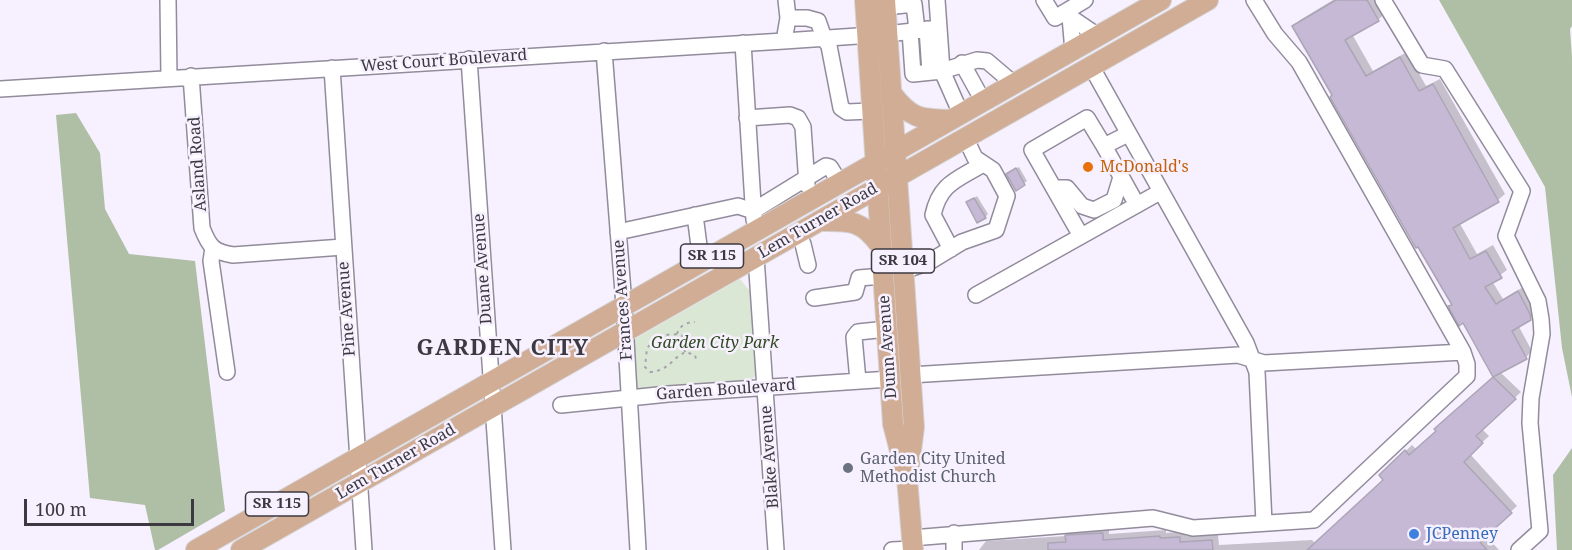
<!DOCTYPE html>
<html>
<head>
<meta charset="utf-8">
<style>
  body { margin:0 }
  #map { position:relative; width:1572px; height:550px; overflow:hidden; background:#f7f0ff; font-family:"Noto Serif",serif }
  canvas { display:block }
  .scale { position:absolute; left:24px; top:499px; width:170px; height:27px; box-sizing:border-box; border:3px solid #3c3940; border-top:0; padding-left:8px; font-size:18px; line-height:21px; white-space:nowrap; color:#3c3940; -webkit-text-stroke:4px #f7f0ff; paint-order:stroke }
</style>
</head>
<body>
<div id="map">
<canvas width="1572" height="550"></canvas>
<div class="scale">100 m</div>
</div>
<script>
const c = document.querySelector('canvas').getContext('2d');
c.lineJoin = 'round';
function fill(path, color) { c.fillStyle = color; c.fill(path, 'evenodd'); }
function strokePath(path, color, width, dash) { c.strokeStyle = color; c.lineWidth = width; c.lineCap = dash ? 'butt' : 'round'; c.setLineDash(dash || []); c.stroke(path); }
function write(font, color, halo, rows, align = 'center') {
  c.font = font + ' "Noto Serif",serif'; c.lineWidth = 5; c.setLineDash([]); c.textBaseline = 'middle'; c.strokeStyle = halo; c.fillStyle = color; for (const [text, x, y, turn = 0] of rows) {
    c.save(); c.translate(x, y); c.rotate((+turn || 0) * Math.PI / 180); c.textAlign = isNaN(turn) ? turn : align; if (halo) c.strokeText(text, 0, 0); c.fillText(text, 0, 0); c.restore();
  }
}
const green = new Path2D(`
  M740 279 754 296 760 372 748 382 642 392 634 383 633 340Z`);
const forest = new Path2D(`
  M1439 0H1572V26L1570 29 1572 57V397L1562 348 1545 187Z
  M76 113 100 153 105 209 129 254 195 261 225 511 158 550H155L145 505 90 498 56 115Z
  M1572 448V550H1557L1553 475Z`);
const shadow = new Path2D(`
  M1333 0H1377L1385 13 1378 20 1352 34 1373 71 1407 52 1426 86 1440 79 1505 194 1498 200 1459 222 1477 254 1493 245 1507 270 1492 281 1503 299 1525 286 1537 312 1530 319 1518 325 1532 351 1526 357 1500 372 1521 392 1482 429 1489 436 1470 454 1517 506 1485 535 1499 550H979L986 541 1066 536 1073 529 1109 527V534L1166 530V533L1186 531V536L1218 535 1219 545 1312 540 1316 544 1384 480 1381 475 1412 445 1417 450 1438 431 1443 423 1494 377 1294 26 1300 20Z
  M1019 167 1027 181 1016 189 1011 171Z
  M977 196 988 214 985 217 967 203Z`);
const building = new Path2D(`
  M1336 0H1367L1379 21 1345 40 1366 76 1400 57 1419 91 1433 84 1499 202 1453 228 1470 259 1486 251 1502 278 1485 287 1496 304 1518 291 1530 314 1531 320 1512 331 1527 359 1493 377 1463 323 1459 326 1448 306 1452 305 1418 247 1416 248 1413 243 1330 97 1332 95 1292 26Z
  M1016 168 1025 185 1016 191 1006 174Z
  M974 198 986 218 977 223 966 202Z
  M1493 377 1516 399 1476 436 1483 443 1464 462 1512 513 1480 542 1487 550H1307L1383 480 1379 475 1405 450 1409 455 1436 431 1434 429Z
  M1103 533V540L1160 536V538L1180 537V542L1212 540 1213 550H1048V543L1066 542 1065 535Z`);
const path = new Path2D(`
  M677 334C679 326 687 322 695 322
  M685 352 683 336C668 331 657 337 647 348L645 367 650 372C661 371 665 368 673 361 676 357 681 355 685 352L695 355 697 363`);
const minor = new Path2D(`
  M168 0 169 78
  M786 0 788 18
  M937 0 939 28
  M1044 0 1055 18 1085 0
  M1383 0 1422 65 1445 69 1522 191 1506 236 1538 301 1541 319 1542 334 1531 398 1530 423 1540 531 1519 550
  M886 7 914 4 917 30
  M927 29 930 72
  M910 31 913 74 942 71 977 60 987 61 1014 84
  M784 41 788 18H807L818 21 824 38 829 46 841 108 847 112 871 111
  M743 43 754 220
  M604 51 624 305 638 550
  M1073 51 1070 17 1098 36
  M469 59 503 550
  M962 63 983 101
  M1091 66 1246 343 1257 372 1264 523
  M332 68 364 550
  M191 76 202 228C209 246 213 252 233 255L343 247
  M0 89 784 41 887 34 939 28 942 71 961 114
  M747 118 790 115 798 118 803 127 807 185
  M1104 146 1137 205
  M1054 188H1067L1082 206 1094 210 1114 200 1121 177
  M695 215 699 246 704 260
  M618 232 738 206 753 211 826 166 830 167 840 183
  M797 233 803 244 808 265
  M1081 236 1032 150 1087 118 1104 146 1128 134
  M213 248 211 261 227 372
  M951 249 933 215C940 183 957 180 983 164
  M756 257 776 550
  M904 271 929 262 962 242 996 230 1007 196 993 170 975 158 965 137
  M976 295 1160 192
  M814 298 855 292 859 278 883 276
  M910 375 1238 355 1264 363 1463 352
  M858 381 854 337 858 332 887 329
  M561 405 668 394 890 379
  M912 538 1153 518 1193 528 1314 520 1467 376V364L1463 352 1299 62 1275 34 1254 0
  M892 550 912 549
  M954 550V533`);
const major = new Path2D(`
  M865 0 893 424 907 478 913 550
  M885 0 914 427 909 467
  M892 94C911 119 920 119 950 120
  M819 221C849 221 861 219 880 245
  M196 550 1161 0
  M241 550 1208 0`);
const markers = [
  [1088,167,6,"#e8710a"],
  [848,468,6,"#6b7280"],
  [1414,534,6,"#3f7fe0"]
];
const shields = [
  [712,256,63],
  [903,261,63],
  [277,504,63]
];
const shieldNames = [
  ["SR 115",712,256],
  ["SR 104",903,261],
  ["SR 115",277,504]
];
const streetNames = [
  ["West Court Boulevard",444,61,-4],
  ["Asland Road",198,164,-94],
  ["Lem Turner Road",818,221,-30],
  ["Duane Avenue",483,269,-94],
  ["Frances Avenue",623,300,-94],
  ["Pine Avenue",347,309,-94],
  ["Dunn Avenue",888,347,-94],
  ["Garden Boulevard",726,390,-4],
  ["Blake Avenue",770,457,-94],
  ["Lem Turner Road",396,462,-30]
];
const foodNames = [
  ["McDonald's",1100,167]
];
const parkNames = [
  ["Garden City Park",715,343]
];
const worshipNames = [
  ["Garden City United",860,459],
  ["Methodist Church",860,477]
];
const shopNames = [
  ["JCPenney",1426,534]
];
const districtNames = [
  ["GARDEN CITY",503,349]
];
fill(green, '#dbe7d5');
fill(forest, '#aebfa5');
fill(shadow, '#0003');
fill(building, '#c6b9d6');
strokePath(building, '#aca5b6', 1.5);
strokePath(minor, '#928b9c', 18);
strokePath(major, '#d4d3d5', 22);
strokePath(path, '#a7a2ae', 2, [3, 4.5]);
strokePath(minor, '#fff', 15);
strokePath(major, '#d0ad94', 20);
for (const [x, y, r, color] of markers) { const dot = new Path2D(); dot.arc(x, y, r, 0, 2 * Math.PI); c.fillStyle = color; c.fill(dot); strokePath(dot, '#f7f0ff', 2); }
for (const [x, y, w] of shields) { const box = new Path2D(); box.roundRect(x - w / 2, y - 12, w, 24, 4.5); c.fillStyle = '#f7f0ff'; c.fill(box); strokePath(box, '#3c3940', 1.5); }
write('bold 15px', '#3c3940', null, shieldNames);
write('16px', '#3c3940', '#f7f0ff', streetNames);
write('16px', '#c56008', '#f7f0ff', foodNames, 'left');
write('italic 16px', '#304a21', '#f7f0ff', parkNames);
write('16px', '#5b616d', '#f7f0ff', worshipNames, 'left');
write('16px', '#366cbe', '#f7f0ff', shopNames, 'left');
c.letterSpacing = '1.5px';
write('bold 22px', '#3c3940', '#f7f0ff', districtNames);
c.letterSpacing = '0px';
</script>
</body>
</html>
